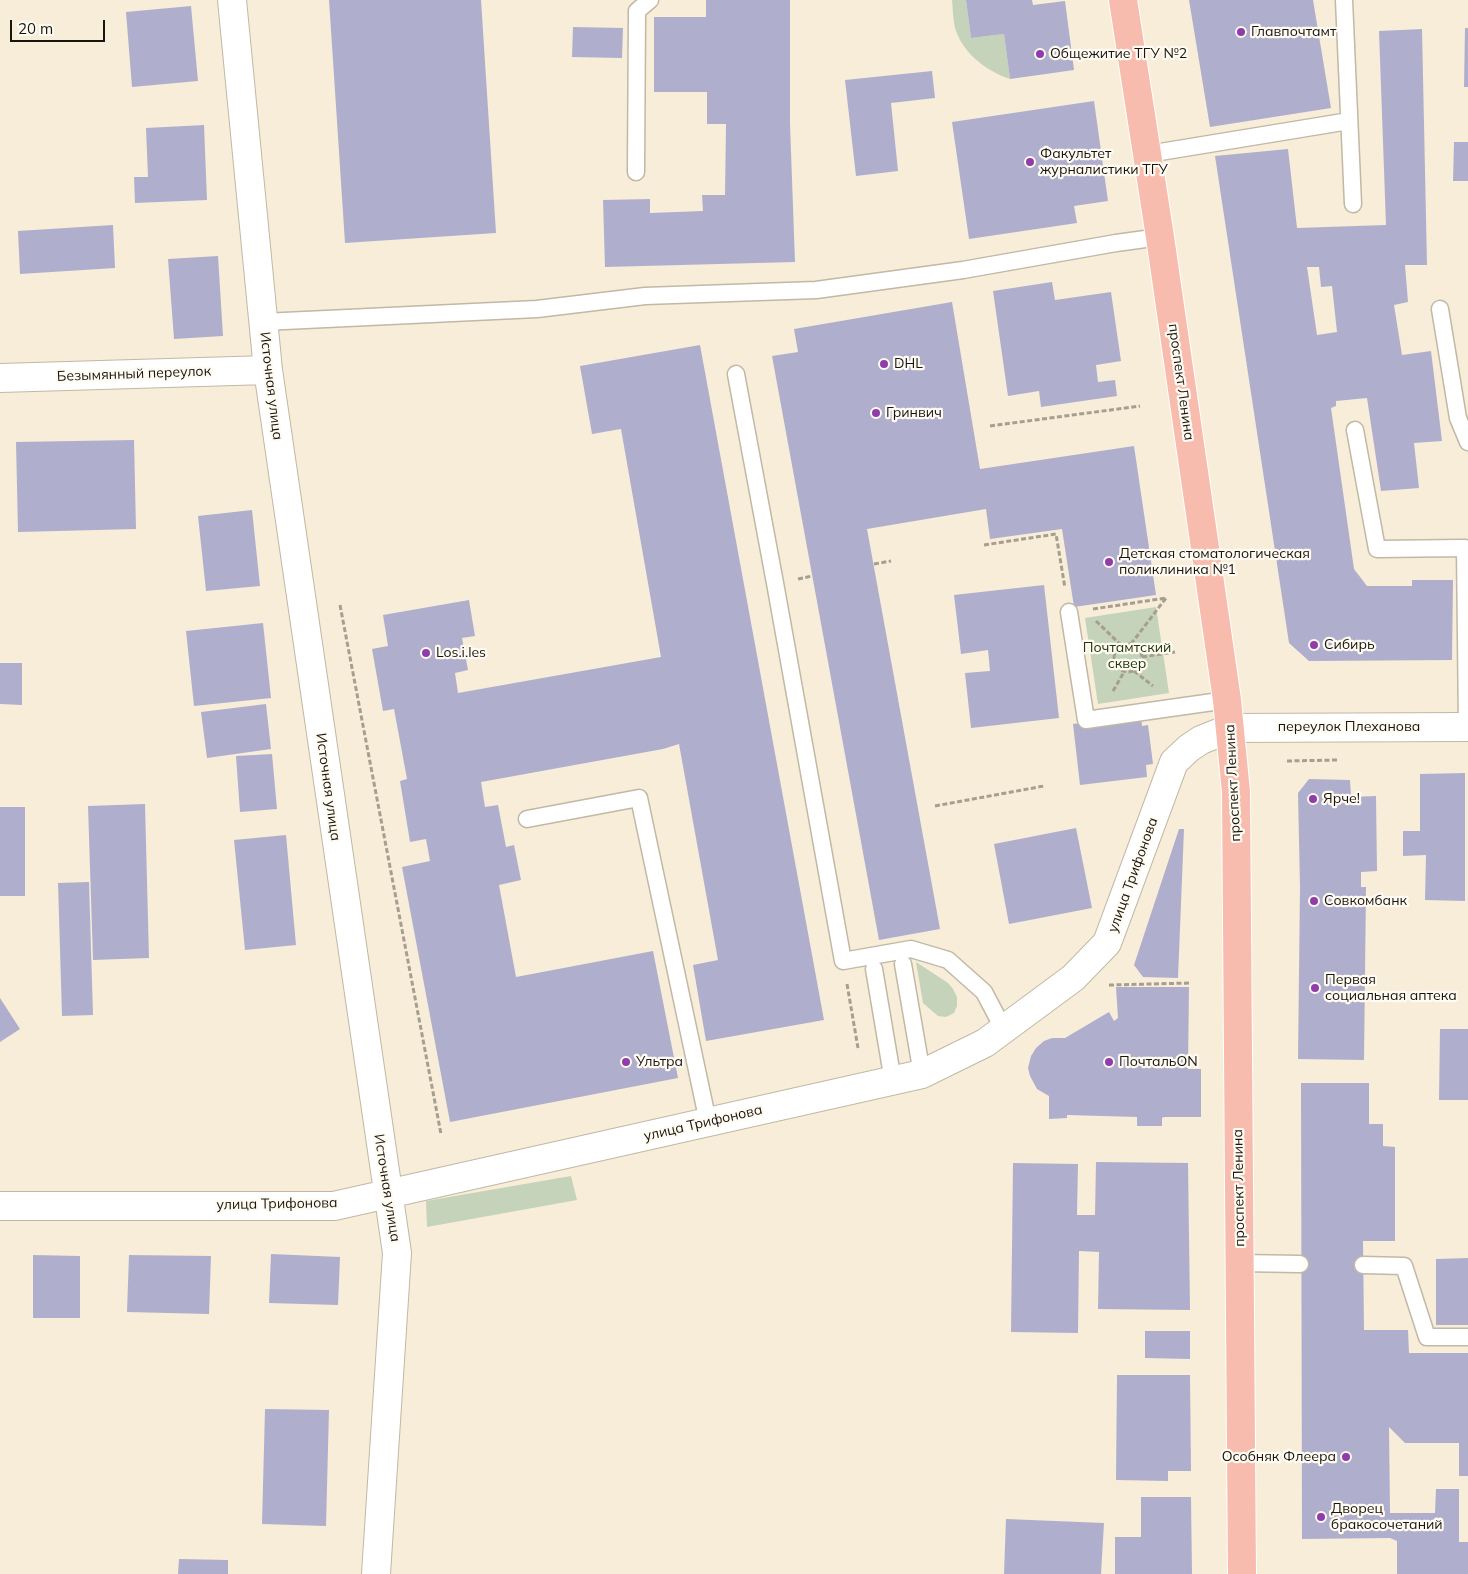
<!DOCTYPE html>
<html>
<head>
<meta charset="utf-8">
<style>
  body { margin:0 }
  #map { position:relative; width:1468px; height:1574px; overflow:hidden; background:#f7edd9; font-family:Mulish,sans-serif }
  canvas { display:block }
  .scale { position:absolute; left:10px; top:20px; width:95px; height:22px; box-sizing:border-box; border:2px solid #18150e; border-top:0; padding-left:6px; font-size:15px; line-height:18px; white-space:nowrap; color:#18150e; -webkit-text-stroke:4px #fffbf3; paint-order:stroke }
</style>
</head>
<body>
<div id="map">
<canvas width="1468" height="1574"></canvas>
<div class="scale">20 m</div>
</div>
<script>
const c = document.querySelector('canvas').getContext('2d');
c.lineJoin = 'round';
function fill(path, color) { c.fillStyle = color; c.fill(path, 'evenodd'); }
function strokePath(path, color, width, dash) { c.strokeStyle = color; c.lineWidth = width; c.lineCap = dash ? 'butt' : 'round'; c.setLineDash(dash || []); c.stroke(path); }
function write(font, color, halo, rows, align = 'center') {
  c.font = font + ' Mulish,sans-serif'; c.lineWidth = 4.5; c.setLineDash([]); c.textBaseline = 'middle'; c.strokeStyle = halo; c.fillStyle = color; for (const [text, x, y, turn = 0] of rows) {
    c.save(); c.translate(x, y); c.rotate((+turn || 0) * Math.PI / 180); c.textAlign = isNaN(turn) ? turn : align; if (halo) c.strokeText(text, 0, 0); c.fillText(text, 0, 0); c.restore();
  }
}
const green = new Path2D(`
  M952 0H966L971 38 1004 34 1010 79C987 71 965 55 956 31 953 22 953 10 952 0Z
  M1156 607 1169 693 1098 704 1085 618Z
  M916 962 948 983 953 989 957 997V1006L954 1013 946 1017 938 1016 923 1003Z
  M571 1176 577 1200 427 1227 426 1201Z`);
const building = new Path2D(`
  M329 0H481L496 233 345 243Z
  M706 0H790V124L795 262 605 267 603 200 650 199V213L703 211 702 195H725L726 124H707V92H654V17H706Z
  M966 0H1032L1033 5 1065 1 1074 70 1010 79 1004 34 971 38Z
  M1189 0H1313L1331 108 1210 127Z
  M191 6 198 81 132 87 126 12Z
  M573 27 623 28 622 58 572 57Z
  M1465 28H1468V87H1464Z
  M1422 29 1427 265H1405L1408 302 1394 305 1402 355 1431 351 1442 441 1414 443 1419 488 1381 491 1367 398 1336 401V406L1331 408 1354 569 1367 586H1412V580H1453L1452 660 1309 661 1289 643 1215 156 1288 149 1297 228 1386 225 1379 31ZM1307 267H1319L1321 287 1332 286 1337 332 1317 335Z
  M932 71 935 98 891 103 898 171 856 176 845 80Z
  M1094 101 1108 201 1074 206 1077 223 969 239 952 122Z
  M204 125 207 200 135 203 134 177H148L146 128Z
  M1454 142H1468V181H1453Z
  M113 225 115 268 20 274 18 231Z
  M218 256 223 336 174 339 168 259Z
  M1052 282 1055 300 1111 292 1121 361 1096 365 1098 382 1115 380 1117 396 1041 407 1039 391 1008 396 993 291Z
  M952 302 980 469 1134 446 1156 595 1074 607 1062 529 990 539 986 509 867 529 940 929 879 940 772 356 798 352 794 329Z
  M700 345 824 1020 706 1041 693 965 718 960 679 744 663 749 481 782 485 807 498 805 506 847 514 845 521 880 499 885 516 977 653 951 678 1078 450 1122 402 867 430 861 426 839 410 842 400 781 407 779 394 709 383 711 372 649 388 646 383 615 469 600 475 636 462 638 468 670 455 673 458 693 661 657 621 429 592 434 580 366Z
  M134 440 136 529 18 532 16 442Z
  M252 510 260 586 206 591 198 516Z
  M1044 585 1059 718 971 728 965 673 990 671 988 650 961 654 954 595Z
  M263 623 271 698 194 706 186 631Z
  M0 663H22V705L0 704Z
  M266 704 271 749 207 758 201 712Z
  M1141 716 1142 726 1148 725 1153 764 1146 765 1147 777 1080 785 1073 724Z
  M272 754 277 809 240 812 236 756Z
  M1465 773V901L1425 900 1426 855 1403 856V831H1420V774Z
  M1309 779 1350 780 1351 797 1376 796 1377 871 1361 872V887H1366L1364 1060 1298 1059 1300 887 1298 793Z
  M145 804 149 958 93 960 88 806Z
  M0 807H25V896H0Z
  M1076 828 1092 908 1009 924 994 844Z
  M1179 829H1184L1178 978 1143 977 1134 965Z
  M286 835 296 945 245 950 234 840Z
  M89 882 93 1015 62 1016 58 883Z
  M1116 987H1189L1188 1069H1201V1117H1164L1162 1118V1126H1137V1117L1067 1115V1118L1049 1119V1096L1037 1089 1030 1076 1028 1068 1031 1056 1036 1048 1044 1041 1052 1038H1065L1109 1012 1114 1021 1118 1018Z
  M0 998 20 1029 0 1042Z
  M1440 1029H1468V1100H1439Z
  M1301 1083H1369V1124H1383V1146L1395 1147V1241H1363L1364 1330H1408L1409 1353H1468V1476H1459V1443H1405L1389 1427 1390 1513H1435L1436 1489H1459V1542H1468V1574H1397V1541L1390 1538 1302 1539Z
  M1096 1162 1188 1163 1190 1310 1098 1309 1099 1252 1079 1251 1078 1333 1011 1332 1013 1163 1078 1164 1077 1215H1095Z
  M271 1254 340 1257 338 1305 269 1303Z
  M33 1255 80 1256V1318H33Z
  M129 1255 211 1256 209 1314 127 1312Z
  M1468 1258V1325H1436V1259Z
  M1145 1331H1190V1359L1145 1358Z
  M1117 1375H1190L1191 1471H1168V1481L1116 1480Z
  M265 1409 329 1410 326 1526 262 1524Z
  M1141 1497H1191L1192 1574H1115V1537H1141Z
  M1006 1519 1104 1523 1101 1574H1004Z
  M179 1559 228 1560V1574H178Z`);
const path = new Path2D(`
  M990 426 1140 406
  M984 545 1056 534 1065 588
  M874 564 891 561
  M798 579 812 576
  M340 605 441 1134
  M1093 609 1166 598
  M1096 621 1121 645
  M1114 658a14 14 0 1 1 28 0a14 14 0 1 1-28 0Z
  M1131 644 1166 598
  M1142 657 1175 652
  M1134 671 1153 686
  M1113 691 1124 672
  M1287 761 1338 760
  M935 806 1044 786
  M847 984 858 1048
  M1109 985 1191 983`);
const lane = new Path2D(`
  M1344 0 1353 204
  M1148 154 1349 121
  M636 172 637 11 650 0
  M1440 309 1458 418 1468 442
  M263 322 537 309 645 296 816 290 963 270 1116 243 1160 237
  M736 374 775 583 843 961 911 949 948 960 984 992 1004 1030
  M1355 430 1377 549 1465 548 1467 727H1468
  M1069 612 1086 720 1227 700
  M527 819 639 798 708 1122
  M903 964 922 1074
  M874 969 893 1081
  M1240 1263 1300 1264
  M1363 1265 1404 1266 1427 1337H1468`);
const street = new Path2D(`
  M232 0 268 370 397 1253 376 1574
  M0 378 268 370
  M0 1206H334L922 1074 985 1043 1073 978 1107 943 1174 762 1189 748 1201 740 1231 728 1467 727`);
const primary = new Path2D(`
  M1123 0 1160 237 1227 700 1236 792 1242 1574`);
const markers = [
  [1241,32,5,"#903caa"],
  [1040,54,5,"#903caa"],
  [1030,162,5,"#903caa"],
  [884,364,5,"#903caa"],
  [876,413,5,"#903caa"],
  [1109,562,5,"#903caa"],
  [1314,645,5,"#903caa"],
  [426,653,5,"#903caa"],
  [1313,799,5,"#903caa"],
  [1314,901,5,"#903caa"],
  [1315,988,5,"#903caa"],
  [626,1062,5,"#903caa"],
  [1109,1062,5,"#903caa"],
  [1346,1457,5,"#903caa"],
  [1321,1517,5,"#903caa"]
];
const poiNames = [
  ["Главпочтамт",1251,32],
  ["Общежитие ТГУ №2",1050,54],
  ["Факультет",1040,154],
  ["журналистики ТГУ",1040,170],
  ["DHL",894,364],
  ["Гринвич",886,413],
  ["Детская стоматологическая",1119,554],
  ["поликлиника №1",1119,570],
  ["Сибирь",1324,645],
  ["Los.i.les",436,653],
  ["Ярче!",1323,799],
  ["Совкомбанк",1324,901],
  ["Первая",1325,980],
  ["социальная аптека",1325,996],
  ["Ультра",636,1062],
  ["ПочтальON",1119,1062],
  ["Особняк Флеера",1336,1457,"right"],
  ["Дворец",1331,1509],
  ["бракосочетаний",1331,1525]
];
const streetNames = [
  ["Безымянный переулок",134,374,-2],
  ["проспект Ленина",1181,382,82],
  ["Источная улица",271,386,83],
  ["переулок Плеханова",1349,727],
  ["проспект Ленина",1233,783,-93],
  ["Источная улица",328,787,82],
  ["улица Трифонова",1133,875,-70],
  ["улица Трифонова",703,1123,-13],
  ["Источная улица",387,1188,81],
  ["проспект Ленина",1239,1188,-91],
  ["улица Трифонова",277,1204,-1]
];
const parkNames = [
  ["Почтамтский",1127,648],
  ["сквер",1127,664]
];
fill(green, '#c4d3b9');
fill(building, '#afafcd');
strokePath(lane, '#c1b8a5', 19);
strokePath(street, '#c1b8a5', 30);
strokePath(primary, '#fff', 30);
strokePath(path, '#a69e8f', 3, [5, 2.5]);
strokePath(lane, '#fff', 16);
strokePath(street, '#fff', 28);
strokePath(primary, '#f7bcae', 28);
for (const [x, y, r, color] of markers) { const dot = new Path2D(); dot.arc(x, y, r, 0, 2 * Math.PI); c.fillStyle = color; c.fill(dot); strokePath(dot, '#fffbf3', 2); }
write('14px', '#18150e', '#fffbf3', poiNames, 'left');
write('14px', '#18150e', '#fffbf3', streetNames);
write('14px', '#21370c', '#fffbf3', parkNames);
</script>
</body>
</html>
